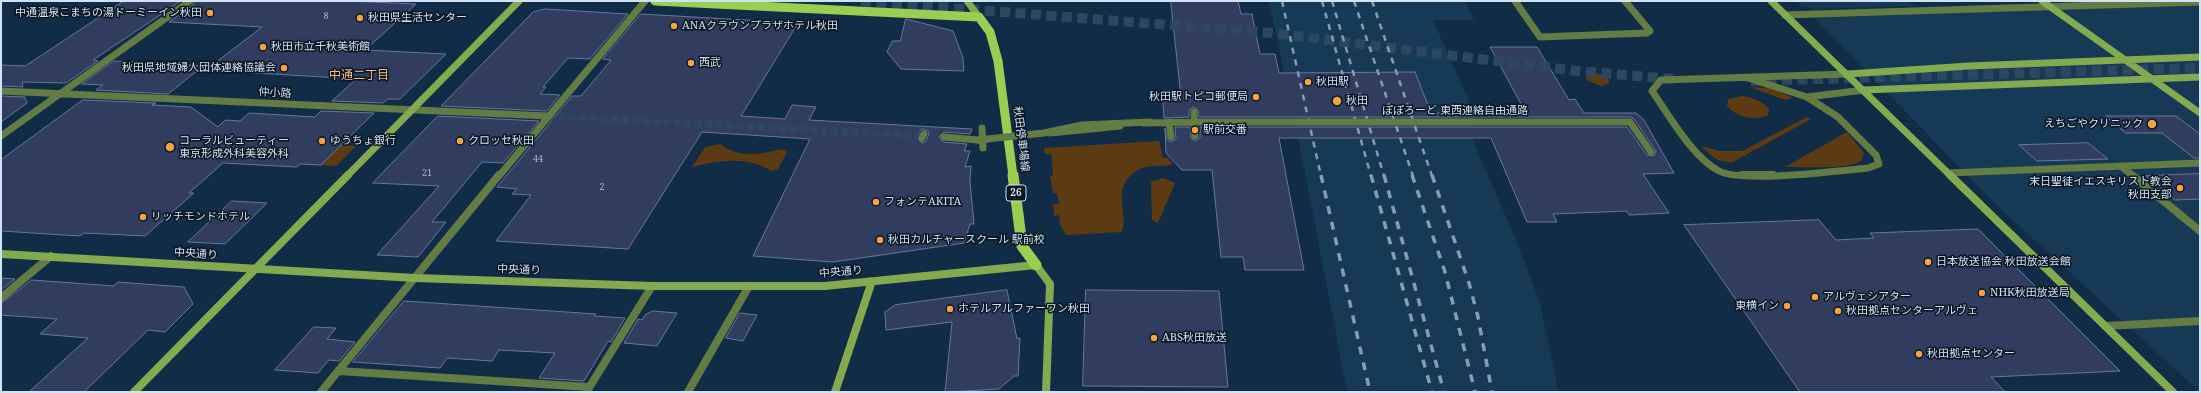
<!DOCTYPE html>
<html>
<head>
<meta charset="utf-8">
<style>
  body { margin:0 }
  #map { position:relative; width:2201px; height:393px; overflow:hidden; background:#102c46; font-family:"Noto Serif",serif }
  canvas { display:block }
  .frame { position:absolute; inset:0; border:2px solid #d1e2f2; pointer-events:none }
</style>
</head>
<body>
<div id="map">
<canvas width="2201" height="393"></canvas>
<div class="frame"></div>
</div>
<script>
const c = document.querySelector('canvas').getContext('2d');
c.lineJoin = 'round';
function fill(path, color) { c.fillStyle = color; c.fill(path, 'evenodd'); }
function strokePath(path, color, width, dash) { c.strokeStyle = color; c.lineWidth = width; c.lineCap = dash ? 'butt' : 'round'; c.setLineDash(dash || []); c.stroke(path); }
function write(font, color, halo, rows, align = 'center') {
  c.font = font + ' "Noto Serif","Noto Sans JP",serif'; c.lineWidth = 3; c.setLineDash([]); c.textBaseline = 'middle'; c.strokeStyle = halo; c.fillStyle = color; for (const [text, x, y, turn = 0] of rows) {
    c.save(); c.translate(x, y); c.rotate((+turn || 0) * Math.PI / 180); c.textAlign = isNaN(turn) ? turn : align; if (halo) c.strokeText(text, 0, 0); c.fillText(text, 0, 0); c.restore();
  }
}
const built = new Path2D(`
  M1269 1H1465L1474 20H1433L1472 108 1474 143 1514 235 1539 300 1559 392H1347L1302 157Z
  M1796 1H1908L1914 6 1814 9 1801 6Z
  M2071 1H2200V392L1993 202 1815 18 2081 8Z`);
const green = new Path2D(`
  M1597 73 1607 77 1610 83 1601 86 1586 80 1587 74Z
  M1749 87 1771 88 1793 98 1785 100Z
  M1743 96C1753 98 1763 101 1769 109L1768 115C1755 122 1736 117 1727 106L1728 99Z
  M1807 117 1811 119 1733 162C1718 163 1712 157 1701 146L1720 151H1742Z
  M1847 132 1864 153C1863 157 1862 161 1857 163 1843 169 1802 167 1785 167Z
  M1159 141 1163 158H1168L1173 164C1164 168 1152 164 1142 168 1107 185 1130 212 1122 232L1066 235 1060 224 1059 215 1054 216 1053 204H1059L1057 193H1053L1050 176H1053L1051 154H1045L1044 148Z
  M720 144C739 159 760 154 782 149L787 152 778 169 772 171C747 156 719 160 692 167L705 147Z
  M341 145 356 146 336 166 321 165Z
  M1163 178 1175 183 1158 223 1152 220 1151 182Z`);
const building = new Path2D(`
  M124 1H181L93 60 98 61 66 83 22 82 23 87 1 86V65L25 66Z
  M195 1H349L416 4 365 50 446 54 400 99H388L383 103 332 101 356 79 206 70 262 27 169 22 193 5Z
  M1171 1H1238L1241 14H1252L1260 54H1275L1279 73 1415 72 1431 113H1526L1490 47H1537L1569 100 1575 99 1584 113H1636L1644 120 1674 173 1643 174 1669 213 1629 215 1627 211 1553 214 1557 222H1527L1491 138H1279L1304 270H1245L1243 257H1221L1212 170H1182L1166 153 1165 128 1167 140 1171 142 1176 139 1175 127H1190L1191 138 1195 141 1200 138V127H1627L1647 155 1654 156 1656 151 1634 119 1630 117H1199L1198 110 1194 107 1189 110V117L1164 118 1162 91H1180Z
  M545 9 628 14 590 59 568 58 543 87H546L540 94 560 95 547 111 441 106 533 12Z
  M641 14 798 23 741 116 785 119 792 105 816 107 809 120 972 129 970 134 944 132 939 137 943 142 967 144 964 151H970L965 167 971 166 970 181 974 224H970L964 243 833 262 753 256 810 139 702 132 628 249 496 241 531 195 512 194 517 189 497 187 572 96H581L611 60 603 59ZM923 129 928 131 929 134 926 141 922 143 917 138 920 131Z
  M906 19 953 31 963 58 964 71 901 69 887 52 892 41H900Z
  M114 61 203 66 168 94 96 90 103 85 82 84Z
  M1 96 25 97 27 103 1 122Z
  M83 100 156 103 152 105 191 107 218 127 225 120 240 121 249 113 315 117 321 111 374 113 321 165 300 164 297 167 223 163 189 193H194L145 236 84 233 80 236 1 231V160Z
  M438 116 539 121 503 163 482 162 432 222H446L418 257 377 255 439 186 373 183Z
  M2106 116H2176L2200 134V158H2194L2162 133H2126Z
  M2088 143 2108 159 2037 161 2019 145Z
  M2200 174V199L2175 200 2146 176Z
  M232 201 267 203 225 244 188 242Z
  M1819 220 1836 240 1874 238 1870 233 1978 229 2120 371 1991 377 2005 392H1800L1684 225Z
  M1 278 15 279 1 290Z
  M32 280 114 286 118 282 184 287 193 304 165 332 148 330 84 392H29L88 338 40 334 57 319 1 315V304Z
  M1007 290 1017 339 1020 338 1018 376H1014L999 389 945 392 952 322 886 330 885 312 895 305Z
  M1086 290 1219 291 1228 387 1083 386Z
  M404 301 596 314 594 316 625 318 611 342 608 341 584 381 539 378 555 353 499 350 492 361 447 358 440 368 353 362Z
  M653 311 677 313 657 346 624 343 638 319 642 320 645 315Z
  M740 313 757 315 743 341 726 338Z
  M314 327 336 328 327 339 355 342 339 361 329 360 318 373 275 370Z`);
const streetTunnel = new Path2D(`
  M548 116 923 136`);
const highwayTunnel = new Path2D(`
  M861 1 1272 33 1577 71 1673 79
  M1751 81 2200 68`);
const streetFar1 = new Path2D(`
  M1515 1 1540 37 1647 33 1650 31 1625 1
  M1785 15 2200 2
  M1748 78 1807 97 1838 117 1876 155 1879 164 1868 168C1838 171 1742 183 1719 171 1692 157 1669 115 1652 91L1661 80 1848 74
  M1 91 548 116
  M1807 97 1864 90
  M1194 112 1195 136
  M1169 122 1171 137
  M1143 123 1195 122
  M982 128 983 148
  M1050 133 1120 126
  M1 136 190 1
  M944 137 978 140
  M922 138 924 134
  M2121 166 2133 176
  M1948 173 2200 163
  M499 176 645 1`);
const street = new Path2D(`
  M1742 175H1773
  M2132 175 2200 231
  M1 298 51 256
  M2106 326 2200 321
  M339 371 589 387
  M587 391 652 286
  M321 392 499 175
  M688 392 749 286`);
const secondaryFar1 = new Path2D(`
  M967 1 979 17
  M1771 1 1951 176
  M2042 1 2200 113
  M1848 74 1969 66 2200 57
  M1864 90 2200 77
  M347 176 519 1`);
const secondary = new Path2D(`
  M1950 175 2173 392
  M1 254 415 278 652 286H825L1036 265 1050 284 1046 392
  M134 392 348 175
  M835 392 872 281`);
const primaryFar1 = new Path2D(`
  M655 1 979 17 990 32 998 61 1013 176`);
const primary = new Path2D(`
  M1013 175 1022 246 1036 265`);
const railFar1 = new Path2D(`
  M1282 1 1321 176
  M1322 1 1371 176
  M1332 1 1384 176
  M1354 1 1413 176
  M1372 1 1432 176`);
const rail = new Path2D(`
  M1321 175 1370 392
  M1371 175 1432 392
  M1384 175 1444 392
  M1412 175 1445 272 1475 392
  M1432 175 1469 283 1478 317 1492 392`);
const streetBridge = new Path2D(`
  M1195 122H1630L1651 152
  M978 140 1044 133 1082 125 1150 122`);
const markers = [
  [210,13,4,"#f3a442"],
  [360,18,4,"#f3a442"],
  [674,26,4,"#f3a442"],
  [263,47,4,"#f3a442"],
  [691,63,4,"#f3a442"],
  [284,68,4,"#f3a442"],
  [1308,82,4,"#f3a442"],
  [1256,97,4,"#f3a442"],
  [1337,101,5,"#f3a442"],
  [2152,124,5,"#f3a442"],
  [1195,130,4,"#f3a442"],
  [322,141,4,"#f3a442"],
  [460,141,4,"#f3a442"],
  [170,147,5,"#f3a442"],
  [2180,188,4,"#f3a442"],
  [876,202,4,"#f3a442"],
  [143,217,4,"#f3a442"],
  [880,240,4,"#f3a442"],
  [1928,262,4,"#f3a442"],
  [1982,293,4,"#f3a442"],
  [1815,297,4,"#f3a442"],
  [1787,306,4,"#f3a442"],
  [950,309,4,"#f3a442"],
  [1838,311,4,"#f3a442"],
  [1154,338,4,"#f3a442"],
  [1919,354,4,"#f3a442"]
];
const numberNames = [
  ["8",326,16],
  ["44",538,159],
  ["21",427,173],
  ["2",602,187]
];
const shields = [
  [1016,193,20]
];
const shieldNames = [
  ["26",1016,193]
];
const poiNames = [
  ["中通温泉こまちの湯ドーミーイン秋田",202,13,"right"],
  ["秋田県生活センター",368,18],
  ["ANAクラウンプラザホテル秋田",682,26],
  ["秋田市立千秋美術館",271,47],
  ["西武",699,63],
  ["秋田県地域婦人団体連絡協議会",276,68,"right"],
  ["秋田駅",1316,82],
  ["秋田駅トピコ郵便局",1248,97,"right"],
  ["秋田",1346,101],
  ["えちごやクリニック",2143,124,"right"],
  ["駅前交番",1203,130],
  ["コーラルビューティー",179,141],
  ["東京形成外科美容外科",179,154],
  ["ゆうちょ銀行",330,141],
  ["クロッセ秋田",468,141],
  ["末日聖徒イエスキリスト教会",2172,182,"right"],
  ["秋田支部",2172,195,"right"],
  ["フォンテAKITA",884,202],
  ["リッチモンドホテル",151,217],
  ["秋田カルチャースクール 駅前校",888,240],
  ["日本放送協会 秋田放送会館",1936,262],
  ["NHK秋田放送局",1990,293],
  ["アルヴェシアター",1823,297],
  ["東横イン",1779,306,"right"],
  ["ホテルアルファーワン秋田",958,309],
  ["秋田拠点センターアルヴェ",1846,311],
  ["ABS秋田放送",1162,338],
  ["秋田拠点センター",1927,354]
];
const streetNames = [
  ["仲小路",275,93,3],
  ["ぽぽろーど 東西連絡自由通路",1455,111],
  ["秋田停車場線",1021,139,83],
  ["中央通り",196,254,4],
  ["中央通り",519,270,2],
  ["中央通り",841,272,-5]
];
const neighbourhoodNames = [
  ["中通二丁目",359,76]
];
fill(built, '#163956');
fill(green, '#5c3b12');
fill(building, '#313d5e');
strokePath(building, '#69779b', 1);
strokePath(streetTunnel, '#2d4760', 7, [7, 3.5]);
strokePath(highwayTunnel, '#2d4760', 10, [10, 5.5]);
strokePath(streetFar1, '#637c44', 7);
strokePath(street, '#637c44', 8);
strokePath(secondaryFar1, '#83aa4e', 7);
strokePath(secondary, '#83aa4e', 8);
strokePath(primaryFar1, '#9bcd53', 9);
strokePath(primary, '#9bcd53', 11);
strokePath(railFar1, '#879cb0', 2.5, [6, 6]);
strokePath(rail, '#879cb0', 3.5, [8, 8]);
strokePath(streetBridge, '#637c44', 7);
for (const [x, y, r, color] of markers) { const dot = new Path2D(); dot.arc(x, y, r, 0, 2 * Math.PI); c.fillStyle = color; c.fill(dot); strokePath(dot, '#081420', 1.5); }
write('9px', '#a9b9cd', null, numberNames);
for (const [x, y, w] of shields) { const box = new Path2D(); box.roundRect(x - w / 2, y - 8, w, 16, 3); c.fillStyle = '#081420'; c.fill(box); strokePath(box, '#d1e2f2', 1); }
write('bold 10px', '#d1e2f2', null, shieldNames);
write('11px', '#d1e2f2', '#081420', poiNames, 'left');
write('11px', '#d1e2f2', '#081420', streetNames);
write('12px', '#f6bf82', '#081420', neighbourhoodNames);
</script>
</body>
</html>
